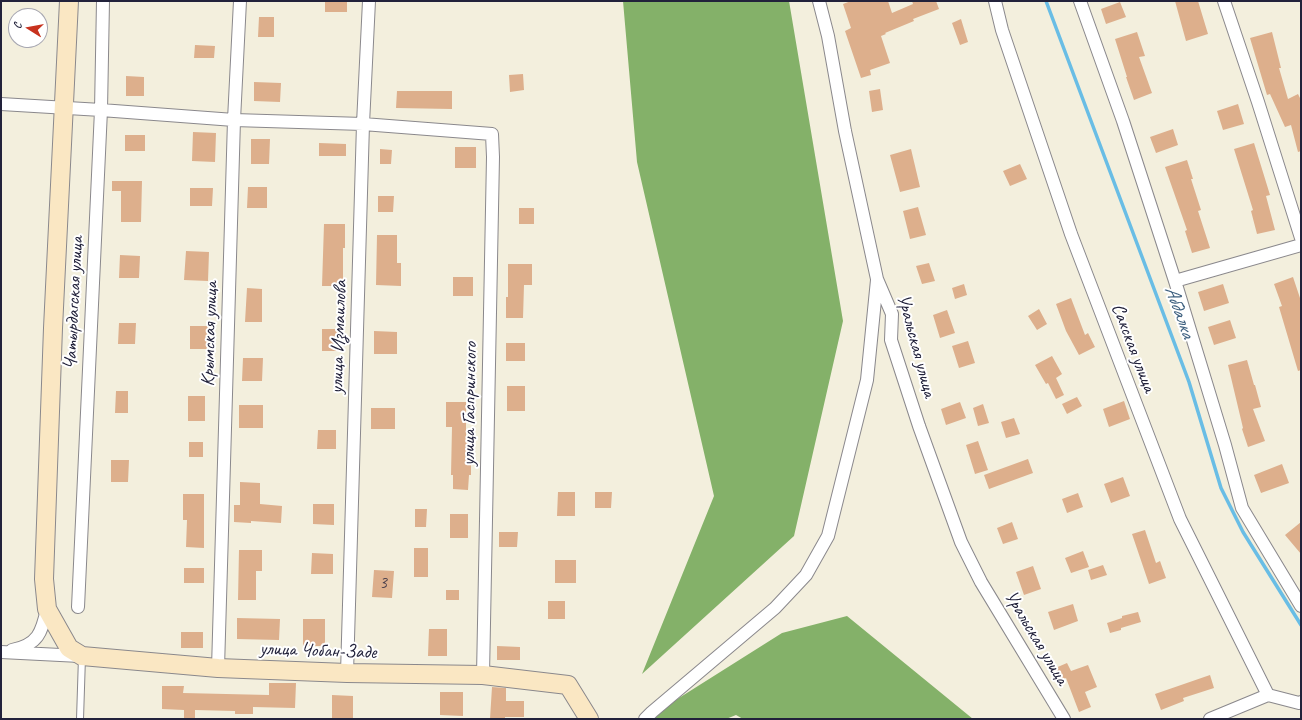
<!DOCTYPE html>
<html>
<head>
<meta charset="utf-8">
<style>
  body { margin:0 }
  #map { position:relative; width:1302px; height:720px; overflow:hidden; background:#f3efdd; font-family:Caveat,sans-serif }
  canvas { display:block }
  .frame { position:absolute; inset:0; border:2px solid #22223b; pointer-events:none }
  .north { position:absolute; left:8px; top:8px; width:40px; height:40px; box-sizing:border-box; background:#fff; border:1px solid #a7a7b1; border-radius:50%; rotate:281deg; font-size:11px; font-weight:700; line-height:16px; text-align:center; color:#22223b }
  .north::after { content:''; display:block; margin:auto; width:14px; height:18px; background:#c8321e; clip-path:polygon(50% 0,100% 100%,50% 72%,0 100%) }
</style>
</head>
<body>
<div id="map">
<canvas width="1302" height="720"></canvas>
<div class="frame"></div>
<div class="north">С</div>
</div>
<script>
const c = document.querySelector('canvas').getContext('2d');
c.lineJoin = 'round';
function fill(path, color) { c.fillStyle = color; c.fill(path, 'evenodd'); }
function strokePath(path, color, width, dash) { c.strokeStyle = color; c.lineWidth = width; c.lineCap = dash ? 'butt' : 'round'; c.setLineDash(dash || []); c.stroke(path); }
function write(font, color, halo, rows, align = 'center') {
  c.font = font + ' Caveat,sans-serif'; c.lineWidth = 4; c.setLineDash([]); c.textBaseline = 'middle'; c.strokeStyle = halo; c.fillStyle = color; for (const [text, x, y, turn = 0] of rows) {
    c.save(); c.translate(x, y); c.rotate((+turn || 0) * Math.PI / 180); c.textAlign = isNaN(turn) ? turn : align; if (halo) c.strokeText(text, 0, 0); c.fillText(text, 0, 0); c.restore();
  }
}
const forest = new Path2D(`
  M623 1H789L843 321 794 536 642 674 714 496 637 162Z
  M847 616 973 719H743L736 715 726 719H651L652 715 782 633Z`);
const stream = new Path2D(`
  M1046 1 1189 382 1221 488 1243 532 1301 625`);
const building = new Path2D(`
  M325 1H347V12H325Z
  M851 1H888L892 13 913 4 912 1H936L939 9 913 19 914 21 885 33 886 34 881 36 890 63 870 70 871 75 861 78 845 31 851 28 843 4Z
  M1175 1H1198L1208 34 1186 41Z
  M1120 2 1126 17 1106 24 1101 9Z
  M259 17H274V37H258Z
  M961 19 968 42 960 45 952 23Z
  M1137 32 1145 56 1139 57 1152 93 1134 100 1126 77H1127L1115 39Z
  M1272 32 1281 68H1279L1288 99 1298 94 1301 100V151L1298 152 1291 125 1285 127 1270 94 1267 95 1250 38Z
  M195 45 215 46 214 58H194Z
  M523 74 524 90 510 92 509 75Z
  M126 76 144 77V96H126Z
  M254 82 281 83 280 102 254 101Z
  M880 89 883 110 872 112 869 91Z
  M397 91H452V109L396 108Z
  M1238 104 1244 124 1223 130 1217 111Z
  M1173 129 1178 145 1156 153 1150 137Z
  M193 132 216 133 215 162 192 161Z
  M125 135H145V151H125Z
  M251 139H270L269 164H251Z
  M319 143 346 144V156H319Z
  M1254 143 1270 195 1266 196 1275 230 1257 234 1251 211 1253 210 1234 149Z
  M455 147H476V168H455Z
  M380 149 392 150 391 164H380Z
  M911 149 920 187 900 192 890 155Z
  M1187 160 1193 179H1191L1201 210 1198 211 1210 248 1192 253 1185 231 1187 230 1165 167Z
  M1020 164 1027 179 1010 186 1003 171Z
  M112 181H142L141 222H121V191H112Z
  M248 187H267V208H247Z
  M190 188H213L212 206H190Z
  M378 196H394L393 212H378Z
  M918 207 926 235 910 239 903 211Z
  M519 208H534V224H519Z
  M324 224H345V248H343V286H322Z
  M377 235H397V263H401V286L376 285Z
  M186 251 209 252 208 281 184 280Z
  M120 255 140 256 139 278H119Z
  M929 263 935 281 922 284 916 266Z
  M508 264H532V285H524L523 318H506V297H508Z
  M453 277H473V296H453Z
  M1293 277 1301 301V370L1298 371 1279 307 1282 306 1274 284Z
  M964 284 967 295 955 299 952 288Z
  M1223 284 1229 303 1204 311 1198 292Z
  M247 288 262 289V322H245Z
  M1071 298 1085 335 1088 333 1095 347 1079 355 1066 331 1056 304Z
  M1039 309 1047 324 1037 330 1028 316Z
  M947 310 955 333 940 338 933 315Z
  M1230 320 1236 338 1214 345 1208 327Z
  M119 323H136L135 344H118Z
  M190 326H210V349H190Z
  M322 329H340V351H322Z
  M374 331 397 332V354H374Z
  M968 341 975 363 959 368 952 346Z
  M506 343H525V361H506Z
  M1052 356 1062 374 1056 378 1064 395 1056 399 1048 383 1046 384 1035 365Z
  M243 358H263L262 381H242Z
  M1247 360 1254 385H1255L1261 407 1253 409 1265 441 1248 447 1242 429 1243 428 1228 365Z
  M507 386H525V411H507Z
  M116 391H128V413H115Z
  M188 396H205V421H188Z
  M1077 397 1082 406 1067 414 1062 404Z
  M1124 401 1130 419 1109 427 1103 409Z
  M446 402H466V442H471V475H469L468 490 453 489V475H451L452 427H446Z
  M960 402 966 418 946 425 941 409Z
  M983 404 989 423 978 426 973 408Z
  M239 405H263V428H239Z
  M371 408H395V429H371Z
  M1014 418 1020 434 1006 438 1001 422Z
  M318 430H336V449H317Z
  M978 441 988 470 975 474 966 445Z
  M189 442H203V457H189Z
  M1028 459 1033 473 989 489 984 475Z
  M111 460H129L128 482H111Z
  M1282 464 1289 483 1261 493 1254 475Z
  M1123 477 1130 496 1111 503 1104 484Z
  M240 482 260 483V504L282 506 281 523 251 521V523L234 522V505H240Z
  M558 492H575V516H557Z
  M595 492H612L611 508H595Z
  M1078 493 1083 507 1067 513 1062 499Z
  M183 494H204V548L186 547 187 520H183Z
  M313 504H334V525L313 524Z
  M415 509H427L426 527H415Z
  M450 514H468V538H450Z
  M1012 522 1018 539 1003 544 997 528Z
  M1301 522V554L1285 535Z
  M1145 530 1156 563 1160 561 1166 578 1149 584 1132 534Z
  M499 532H518L517 547H499Z
  M414 548H428V577H414Z
  M239 550H262V571H256V600H238Z
  M1083 551 1089 567 1071 573 1065 558Z
  M312 553 333 554V574H311Z
  M555 560H576V583H555Z
  M1103 565 1107 575 1091 580 1088 570Z
  M1033 566 1041 589 1024 595 1016 572Z
  M184 568H204V583H184Z
  M374 570 394 571 392 598 372 597Z
  M446 590H459V600H446Z
  M548 601H565V619H548Z
  M1073 604 1078 621 1054 630 1048 612Z
  M1138 612 1141 622 1121 628V630L1110 633 1107 623 1122 618V616Z
  M237 618 280 619 279 640 237 639Z
  M303 619H325V646H303Z
  M429 629H447V656H428Z
  M181 632H203V648H181Z
  M497 646 520 647V660H497Z
  M1067 663 1071 671 1088 665 1097 687 1085 692 1091 707 1079 712 1066 678 1058 682 1053 669Z
  M1210 675 1214 688 1183 698 1184 701 1161 710 1155 694Z
  M269 683H296L295 708 253 707V714H235V711L195 710V719H184V710L162 709V686H184L183 693 269 695Z
  M492 687 506 688V701H524V717H505V719H490Z
  M440 692H463V716L440 715Z
  M332 695 353 696V719H332Z`);
const lane = new Path2D(`
  M80 719 82 657`);
const street = new Path2D(`
  M819 1 828 36 845 131 877 279 892 314 891 340 919 426 961 542 981 582 1064 719
  M995 1 1002 30 1071 234 1180 519 1268 695
  M1080 1 1123 121 1175 281 1225 445 1242 508 1301 606
  M1224 1 1258 102 1301 238
  M1 104 101 110 234 120 363 124 492 134 493 157 483 675
  M1175 281 1301 245
  M78 607 101 110 103 1
  M12 650C38 645 42 632 47 609
  M1 652 80 656
  M218 668 234 120 240 1
  M347 673 363 124 369 1
  M645 719 652 712 775 608 806 575 828 536 867 380 877 280
  M1210 719 1268 695 1299 703 1301 702`);
const secondary = new Path2D(`
  M69 1 53 328 44 579 47 609 69 648 82 656 218 668 347 673 483 675 568 685 589 719`);
const numberNames = [
  ["3",383,584]
];
const streetNames = [
  ["Чатырдагская улица",74,303,-87],
  ["Крымская улица",210,334,-88],
  ["улица Измаилова",339,337,-88],
  ["Уральская улица",916,346,75],
  ["Сакская улица",1133,348,69],
  ["улица Гаспринского",470,404,-89],
  ["Уральская улица",1036,638,59],
  ["улица Чобан-Заде",318,651,2]
];
const waterNames = [
  ["Абдалка",1179,312,70]
];
fill(forest, '#84b169');
strokePath(stream, '#69bde5', 3.5);
fill(building, '#ddaf8c');
strokePath(lane, '#8a888c', 8);
strokePath(street, '#8a888c', 14);
strokePath(secondary, '#8a888c', 20);
strokePath(lane, '#fff', 6);
strokePath(street, '#fff', 12);
strokePath(secondary, '#fae7c3', 18);
write('17px', '#51454f', null, numberNames);
write('19px', '#22223b', '#fff', streetNames);
write('italic 20px', '#3e607f', '#fff', waterNames);
</script>
</body>
</html>
